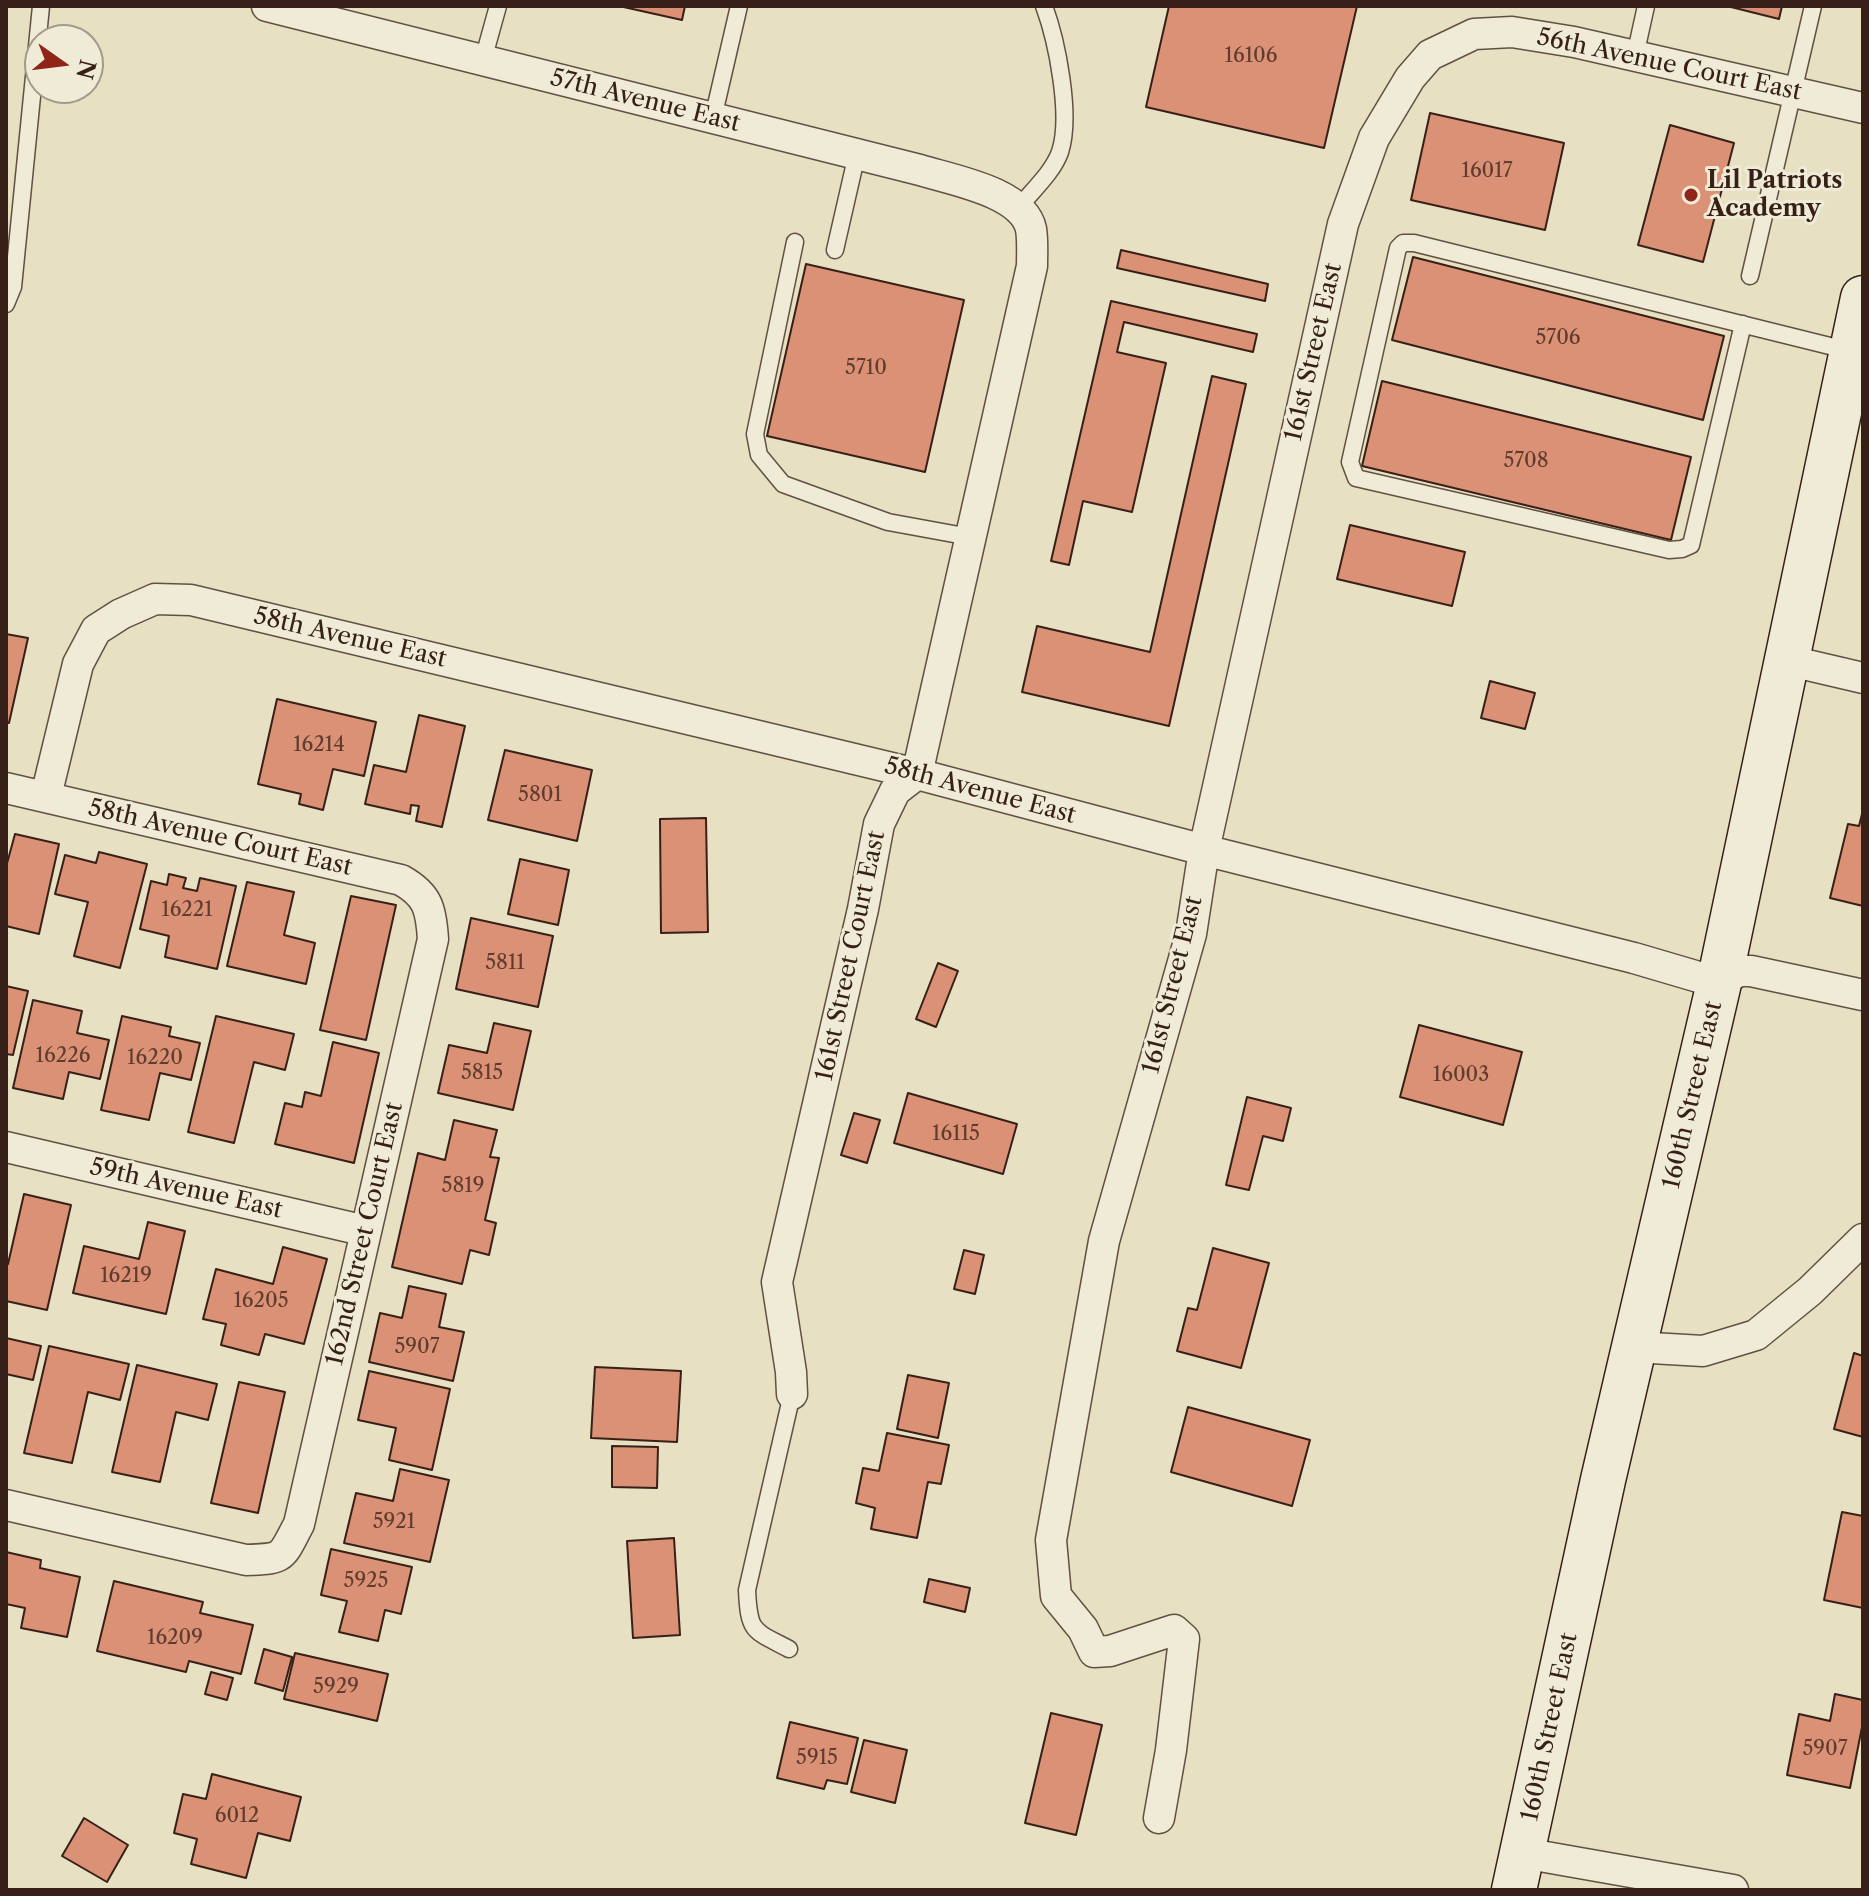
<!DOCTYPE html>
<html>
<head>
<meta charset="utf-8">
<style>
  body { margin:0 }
  #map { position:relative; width:1869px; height:1896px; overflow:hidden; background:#e7e0c2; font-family:"Libre Caslon Text",serif }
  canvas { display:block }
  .frame { position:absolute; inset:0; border:8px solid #372017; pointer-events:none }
  .north { position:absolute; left:24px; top:24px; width:80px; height:80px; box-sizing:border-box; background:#efebd7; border:2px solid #a59a8a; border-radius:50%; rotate:104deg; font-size:22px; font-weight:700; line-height:32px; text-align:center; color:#372017 }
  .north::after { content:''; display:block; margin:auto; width:28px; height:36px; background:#8f2418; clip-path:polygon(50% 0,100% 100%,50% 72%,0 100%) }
</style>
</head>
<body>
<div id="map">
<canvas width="1869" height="1896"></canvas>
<div class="frame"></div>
<div class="north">N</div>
</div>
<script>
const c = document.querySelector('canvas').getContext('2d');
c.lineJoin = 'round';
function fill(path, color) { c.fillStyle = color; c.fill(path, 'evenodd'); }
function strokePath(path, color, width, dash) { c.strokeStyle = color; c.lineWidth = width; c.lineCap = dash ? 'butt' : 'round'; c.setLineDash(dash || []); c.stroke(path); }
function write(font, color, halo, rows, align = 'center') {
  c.font = font + ' "Libre Caslon Text",serif'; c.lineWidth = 6; c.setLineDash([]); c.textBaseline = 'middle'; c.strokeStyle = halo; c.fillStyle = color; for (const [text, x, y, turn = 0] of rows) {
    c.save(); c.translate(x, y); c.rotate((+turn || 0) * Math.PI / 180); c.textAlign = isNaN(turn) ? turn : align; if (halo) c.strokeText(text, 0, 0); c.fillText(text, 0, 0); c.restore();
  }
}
const building = new Path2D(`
  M619 6H685L682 20Z
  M1169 6H1357L1324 148 1146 107Z
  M1727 6H1782L1779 19Z
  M1430 113 1564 143 1545 230 1411 200Z
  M1670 125 1734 143 1703 262 1638 245Z
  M1121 250 1268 284 1265 301 1117 268Z
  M1413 257 1724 336 1703 420 1392 340Z
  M806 264 964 300 925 472 767 436Z
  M1111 301 1257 334 1253 352 1124 322 1117 352 1166 363 1132 512 1083 501 1069 565 1051 561Z
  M1212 376 1246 384 1169 726 1022 692 1037 626 1150 652Z
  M1382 381 1691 457 1671 540 1362 466Z
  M1350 525 1465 552 1452 606 1337 579Z
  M6 634 28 638 9 723 6 722Z
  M1490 681 1535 693 1525 729 1481 718Z
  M277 699 376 722 364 776 333 769 323 810 299 804 301 794 258 784Z
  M419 715 465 726 442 827 416 821 419 806 411 805 410 814 365 804 374 765 406 772Z
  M505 750 592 770 577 841 488 820Z
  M1863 810V906L1830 898 1848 824 1859 826Z
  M706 818 708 932 661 933 660 819Z
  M15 834 59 844 39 934 6 926V867Z
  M99 852 147 864 120 968 74 956 88 902 55 894 65 855 96 863Z
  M520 859 569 870 558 925 508 914Z
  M169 874 186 878 183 888 197 891 200 878 236 886 217 969 165 957 169 936 140 929 151 881 167 885Z
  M247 882 294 892 284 935 315 943 306 984 227 966Z
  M351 896 396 905 366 1040 320 1030Z
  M471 918 553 936 538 1007 456 989Z
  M938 963 958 971 936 1027 916 1019Z
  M6 986 28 991 13 1055 6 1054Z
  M33 1000 82 1011 77 1033 109 1040 100 1079 69 1072 63 1099 13 1088Z
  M122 1016 171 1027 169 1036 200 1043 191 1080 160 1073 149 1120 101 1110Z
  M216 1016 294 1034 285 1070 254 1062 234 1143 188 1132Z
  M494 1023 531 1031 513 1110 438 1093 449 1045 487 1053Z
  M1419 1025 1522 1052 1503 1125 1400 1097Z
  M333 1042 379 1053 354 1163 275 1144 285 1103 302 1107 305 1092 321 1096Z
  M908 1093 1017 1124 1003 1174 894 1143Z
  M1247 1097 1291 1108 1283 1141 1263 1136 1249 1190 1226 1185Z
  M854 1113 880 1120 867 1163 841 1155Z
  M454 1120 497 1130 490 1157 499 1158 485 1220 496 1223 489 1255 470 1250 462 1284 392 1267 418 1153 445 1160Z
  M24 1194 71 1205 47 1310 6 1301V1263L8 1264Z
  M148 1222 185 1231 166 1314 73 1293 84 1246 139 1259Z
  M283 1247 327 1259 304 1344 265 1334 259 1355 221 1345 226 1324 203 1319 216 1269 273 1284Z
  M1213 1248 1269 1263 1241 1368 1177 1351 1188 1308 1197 1310Z
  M964 1250 984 1255 975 1294 954 1289Z
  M409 1286 446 1294 439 1327 464 1332 453 1381 369 1362 380 1313 402 1318Z
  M6 1338 41 1346 33 1380 6 1374Z
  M49 1346 129 1364 120 1400 88 1392 72 1463 24 1453Z
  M1854 1353 1863 1356V1437L1834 1429Z
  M137 1365 217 1384 208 1420 176 1412 160 1482 112 1472Z
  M595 1367 681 1371 677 1442 591 1438Z
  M369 1371 450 1389 432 1470 389 1460 396 1428 358 1420Z
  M908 1375 949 1383 938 1438 897 1429Z
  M239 1382 285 1392 258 1513 211 1503Z
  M1188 1407 1310 1440 1292 1506 1171 1472Z
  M887 1433 949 1445 941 1484 928 1482 917 1538 871 1529 875 1508 856 1503 863 1468 879 1471Z
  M612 1446 658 1447 657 1488 612 1487Z
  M400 1469 449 1480 430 1562 344 1543 356 1493 393 1501Z
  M1842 1512 1863 1516V1608L1824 1600Z
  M674 1538 680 1635 633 1638 627 1541Z
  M331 1549 412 1567 401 1614 385 1610 378 1641 339 1632 347 1601 321 1595Z
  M6 1552 41 1560 40 1568 80 1577 67 1637 21 1628 25 1608 6 1604Z
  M929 1579 970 1588 965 1612 924 1602Z
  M114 1581 203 1602 200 1613 253 1625 241 1674 189 1661 186 1672 97 1651Z
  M264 1649 292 1657 283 1691 255 1683Z
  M295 1653 388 1674 377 1721 284 1699Z
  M211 1672 233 1678 227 1700 205 1694Z
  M1835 1694 1863 1700V1722L1850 1788 1787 1775 1799 1714 1830 1721Z
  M1051 1713 1102 1725 1076 1835 1025 1823Z
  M790 1722 858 1738 847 1784 827 1780 824 1789 777 1778Z
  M864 1740 907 1750 895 1803 851 1792Z
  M212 1774 301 1797 290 1841 258 1833 246 1878 191 1864 197 1839 174 1833 183 1794 206 1799Z
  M84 1818 128 1845 107 1882 62 1856Z`);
const service = new Path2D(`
  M1635 56 1646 6
  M483 60 498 6
  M713 118 739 6
  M1019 207C1032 191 1053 172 1060 152 1072 116 1057 41 1044 6
  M795 242 755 434 759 455 783 484 888 522 970 537
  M835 250 857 154
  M1750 276 1813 6
  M6 304 13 287 41 6
  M1743 324 1691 545 1682 549 1669 550 1356 478 1350 462 1398 248 1403 243H1414L1850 351
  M789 1649C753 1630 749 1633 747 1590L792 1394`);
const minor = new Path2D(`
  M267 6 920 170C952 180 1023 192 1031 229 1033 241 1032 254 1032 266L917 774 895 791 879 824 863 909 777 1282 791 1372 792 1394
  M1786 660 1863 678
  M6 788 401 880C428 895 431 909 433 939L299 1524C281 1558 285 1559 246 1560L6 1505
  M46 796 78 664 96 630 121 614 155 599 191 600 917 774 1204 850 1634 958 1719 983 1739 971H1751L1863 995
  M6 1147 366 1231
  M1634 1347 1703 1351 1756 1335 1810 1291 1863 1239
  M1159 1818 1171 1750 1184 1639 1174 1630 1110 1651 1094 1652 1083 1629 1056 1596 1051 1540 1104 1241 1191 934 1204 850 1343 224 1374 138 1410 78 1430 55 1474 34 1512 32 1574 42 1863 108
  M1523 1853 1733 1890`);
const secondary = new Path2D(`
  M1514 1890 1603 1480 1719 983 1863 298`);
const markers = [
  [1691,195,8,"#8f2418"]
];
const numberNames = [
  ["16106",1251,56],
  ["16017",1487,171],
  ["5706",1558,338],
  ["5710",866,368],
  ["5708",1526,461],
  ["16214",319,745],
  ["5801",540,795],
  ["16221",187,910],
  ["5811",505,963],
  ["16226",63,1056],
  ["16220",155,1058],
  ["5815",482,1073],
  ["16003",1461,1075],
  ["16115",956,1134],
  ["5819",463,1186],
  ["16219",126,1276],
  ["16205",261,1301],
  ["5907",417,1347],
  ["5921",394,1522],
  ["5925",366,1581],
  ["16209",175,1638],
  ["5929",336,1687],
  ["5907",1825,1749],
  ["5915",817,1758],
  ["6012",237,1816]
];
const streetNames = [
  ["56th Avenue Court East",1669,65,12],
  ["57th Avenue East",645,101,14],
  ["161st Street East",1314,352,-77],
  ["58th Avenue East",350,638,13],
  ["58th Avenue East",980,791,15],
  ["58th Avenue Court East",220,838,13],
  ["161st Street Court East",851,956,-78],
  ["161st Street East",1173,985,-76],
  ["160th Street East",1693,1095,-77],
  ["59th Avenue East",186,1189,13],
  ["162nd Street Court East",365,1234,-77],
  ["160th Street East",1550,1727,-78]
];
const poiNames = [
  ["Lil Patriots",1707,181],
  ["Academy",1707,209]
];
fill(building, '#db9175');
strokePath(building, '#372017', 2);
strokePath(service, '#635042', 19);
strokePath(minor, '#635042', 33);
strokePath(secondary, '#372017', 47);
strokePath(service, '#efebd7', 16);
strokePath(minor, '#efebd7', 30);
strokePath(secondary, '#efebd7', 44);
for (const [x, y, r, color] of markers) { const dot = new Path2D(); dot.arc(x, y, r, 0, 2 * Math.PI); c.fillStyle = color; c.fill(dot); strokePath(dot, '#efebd7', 3); }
write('20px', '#603c2e', null, numberNames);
write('24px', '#372017', '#efebd7', streetNames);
write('bold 24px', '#372017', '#efebd7', poiNames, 'left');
</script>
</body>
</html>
